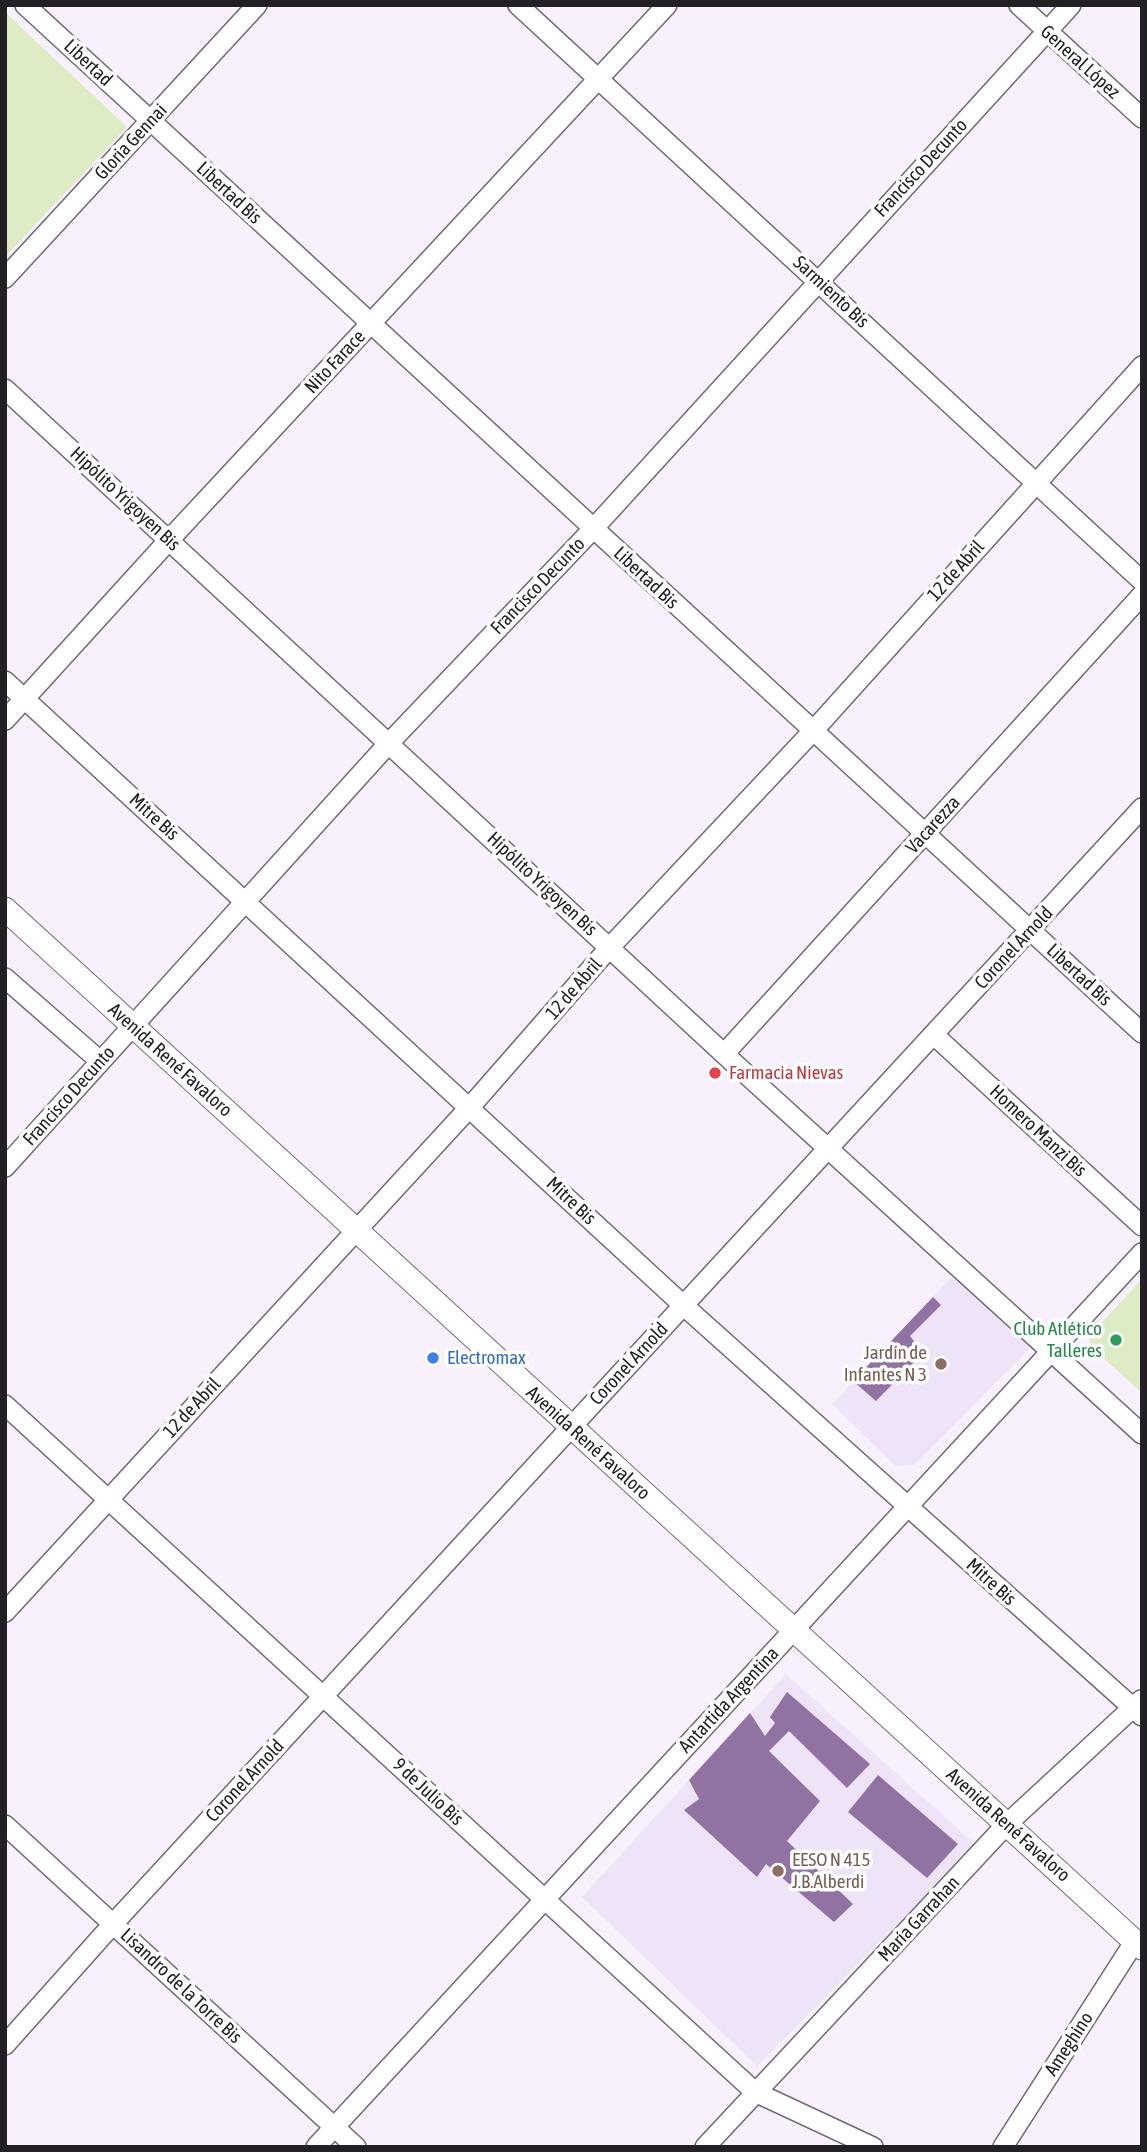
<!DOCTYPE html>
<html>
<head>
<meta charset="utf-8">
<style>
  body { margin:0 }
  #map { position:relative; width:1147px; height:2152px; overflow:hidden; background:#f9f0fe; font-family:"Asap Condensed",sans-serif }
  canvas { display:block }
  .frame { position:absolute; inset:0; border:7px solid #232025; pointer-events:none }
</style>
</head>
<body>
<div id="map">
<canvas width="1147" height="2152"></canvas>
<div class="frame"></div>
</div>
<script>
const c = document.querySelector('canvas').getContext('2d');
c.lineJoin = 'round';
function fill(path, color) { c.fillStyle = color; c.fill(path, 'evenodd'); }
function strokePath(path, color, width, dash) { c.strokeStyle = color; c.lineWidth = width; c.lineCap = dash ? 'butt' : 'round'; c.setLineDash(dash || []); c.stroke(path); }
function write(font, color, halo, rows, align = 'center') {
  c.font = font + ' "Asap Condensed",sans-serif'; c.lineWidth = 7; c.setLineDash([]); c.textBaseline = 'middle'; c.strokeStyle = halo; c.fillStyle = color; for (const [text, x, y, turn = 0] of rows) {
    c.save(); c.translate(x, y); c.rotate((+turn || 0) * Math.PI / 180); c.textAlign = isNaN(turn) ? turn : align; if (halo) c.strokeText(text, 0, 0); c.fillText(text, 0, 0); c.restore();
  }
}
const built = new Path2D(`
  M952 1277 1030 1348 914 1465 896 1466 832 1404Z
  M786 1674 976 1845 757 2066 582 1897Z`);
const green = new Path2D(`
  M5 12 127 127 5 257Z
  M1142 1279V1393L1090 1346V1335Z`);
const building = new Path2D(`
  M933 1297 941 1305 910 1336 923 1353 876 1401 853 1381Z
  M787 1692 870 1764 847 1788 789 1731 769 1751 820 1801 787 1841 853 1904 834 1922 766 1864 757 1877 684 1810 699 1799 689 1780 750 1713 765 1736 775 1723 770 1717Z
  M878 1775 958 1844 927 1878 848 1812Z`);
const minor = new Path2D(`
  M25 5 1142 1033
  M518 5 1142 581
  M1019 5 1142 118
  M5 278 257 5
  M5 389 724 1054 1142 1434
  M5 681 683 1305 1142 1716
  M5 720 169 540 667 5
  M5 978 100 1061
  M934 1035 1142 1226
  M724 1054 1142 595
  M5 1167 389 743 593 529 1071 5
  M5 1405 755 2092 873 2147
  M5 1612 470 1107 610 947 813 731 1142 366
  M5 1825 356 2147
  M5 2045 113 1924 1142 808
  M316 2147 1142 1253
  M705 2147 1007 1824 1141 1700
  M1003 2147 1135 1941`);
const major = new Path2D(`
  M5 909 1142 1948`);
const markers = [
  [715,1073,7,"#e0444e"],
  [1116,1340,7,"#2e9e5b"],
  [433,1358,7,"#3f7fe0"],
  [941,1364,7,"#8d6e63"],
  [778,1871,7,"#8d6e63"]
];
const streetNames = [
  ["General López",1080,62,42],
  ["Libertad",88,63,43],
  ["Gloria Gennai",131,142,-47],
  ["Francisco Decunto",921,168,-47],
  ["Libertad Bis",229,193,43],
  ["Sarmiento Bis",831,292,43],
  ["Nito Farace",335,362,-47],
  ["Hipólito Yrigoyen Bis",125,499,43],
  ["12 de Abril",956,571,-48],
  ["Libertad Bis",646,578,43],
  ["Francisco Decunto",538,586,-46],
  ["Mitre Bis",154,817,42],
  ["Vacarezza",933,825,-48],
  ["Hipólito Yrigoyen Bis",542,884,43],
  ["Coronel Arnold",1014,948,-47],
  ["Libertad Bis",1079,975,43],
  ["12 de Abril",574,989,-49],
  ["Avenida René Favaloro",170,1060,42],
  ["Francisco Decunto",69,1096,-48],
  ["Homero Manzi Bis",1038,1131,43],
  ["Mitre Bis",571,1201,43],
  ["Coronel Arnold",629,1364,-47],
  ["12 de Abril",192,1408,-47],
  ["Avenida René Favaloro",588,1443,42],
  ["Mitre Bis",991,1582,42],
  ["Antartida Argentina",729,1700,-47],
  ["Coronel Arnold",245,1781,-47],
  ["9 de Julio Bis",428,1792,43],
  ["Avenida René Favaloro",1008,1825,42],
  ["María Garrahan",919,1919,-47],
  ["Lisandro de la Torre Bis",181,1986,43],
  ["Ameghino",1069,2044,-57]
];
const healthNames = [
  ["Farmacia Nievas",729,1073]
];
const leisureNames = [
  ["Club Atlético",1102,1329],
  ["Talleres",1102,1351]
];
const educationNames = [
  ["Jardín de",927,1353],
  ["Infantes N 3",927,1375],
  ["EESO N 415",792,1860,"left"],
  ["J.B.Alberdi",792,1882,"left"]
];
const shopNames = [
  ["Electromax",447,1358]
];
fill(built, '#efe3f8');
fill(green, '#ddecc4');
fill(building, '#9072a3');
strokePath(minor, '#706875', 22);
strokePath(major, '#706875', 25);
strokePath(minor, '#fff', 19);
strokePath(major, '#fff', 23);
for (const [x, y, r, color] of markers) { const dot = new Path2D(); dot.arc(x, y, r, 0, 2 * Math.PI); c.fillStyle = color; c.fill(dot); strokePath(dot, '#fff', 2.5); }
write('19px', '#232025', '#fff', streetNames);
write('19px', '#be3a42', '#fff', healthNames, 'left');
write('19px', '#27864d', '#fff', leisureNames, 'right');
write('19px', '#785e54', '#fff', educationNames, 'right');
write('19px', '#366cbe', '#fff', shopNames, 'left');
</script>
</body>
</html>
